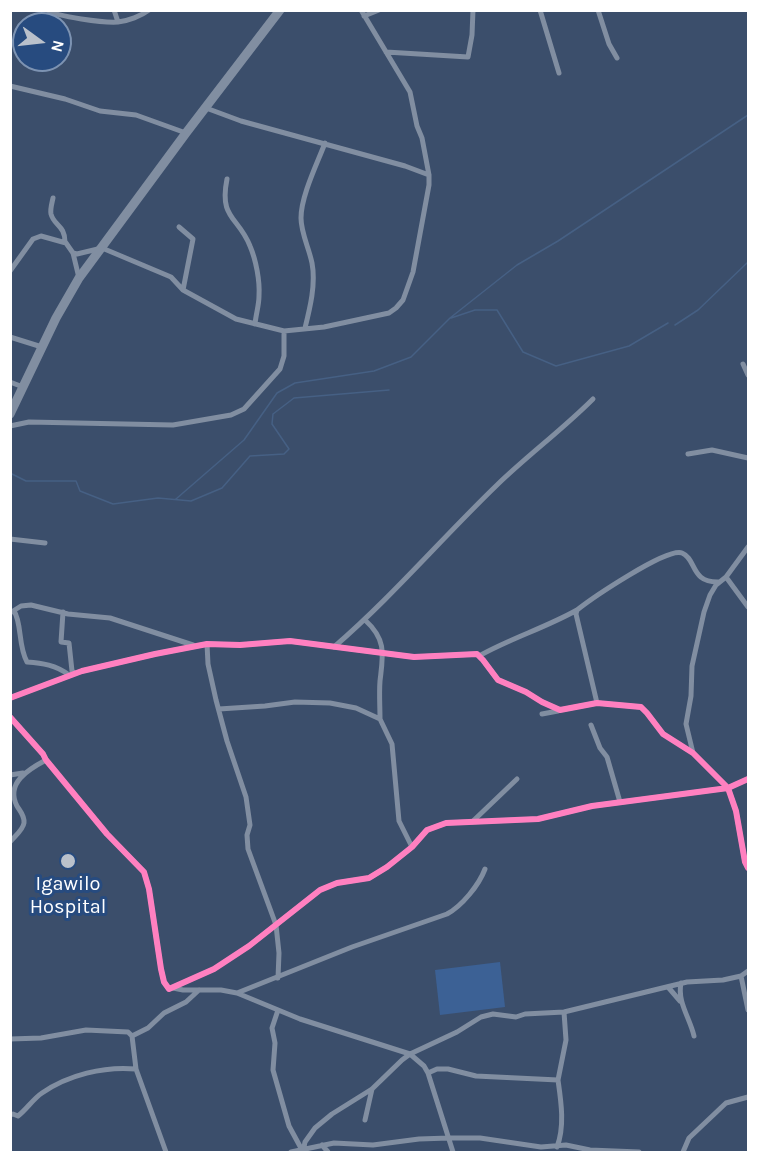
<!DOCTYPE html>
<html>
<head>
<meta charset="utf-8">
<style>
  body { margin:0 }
  #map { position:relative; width:759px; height:1163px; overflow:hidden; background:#3b4e6b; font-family:Karla,sans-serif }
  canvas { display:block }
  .frame { position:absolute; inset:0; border:12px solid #fff; pointer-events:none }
  .north { position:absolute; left:12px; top:12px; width:60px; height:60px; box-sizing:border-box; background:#274b7f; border:2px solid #7d93b2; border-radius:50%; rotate:105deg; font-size:16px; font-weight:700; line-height:24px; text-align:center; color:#fff }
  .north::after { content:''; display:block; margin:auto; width:21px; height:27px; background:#bac1cb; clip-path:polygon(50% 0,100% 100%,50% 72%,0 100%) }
</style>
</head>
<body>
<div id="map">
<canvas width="759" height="1163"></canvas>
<div class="frame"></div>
<div class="north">N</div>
</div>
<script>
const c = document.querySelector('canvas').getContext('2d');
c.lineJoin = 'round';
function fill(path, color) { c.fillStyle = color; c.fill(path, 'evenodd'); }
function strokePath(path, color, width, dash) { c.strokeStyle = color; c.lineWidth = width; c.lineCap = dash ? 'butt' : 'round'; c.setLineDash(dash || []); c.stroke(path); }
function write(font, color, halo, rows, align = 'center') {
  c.font = font + ' Karla,sans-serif'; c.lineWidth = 6; c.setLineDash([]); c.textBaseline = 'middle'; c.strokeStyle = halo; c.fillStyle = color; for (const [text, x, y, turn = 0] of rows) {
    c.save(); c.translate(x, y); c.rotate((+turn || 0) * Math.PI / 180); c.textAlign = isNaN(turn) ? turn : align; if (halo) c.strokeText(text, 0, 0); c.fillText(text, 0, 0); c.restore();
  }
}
const green = new Path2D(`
  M500 962 505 1007 440 1015 435 970Z`);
const stream = new Path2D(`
  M451 318 475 310H497L523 352 556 366 629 346 668 323
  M675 325 698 310 748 262
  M10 473 26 481H76L80 491 113 504 158 498 191 501 222 488 250 456 284 454 289 449 272 424 273 414 294 398 389 390
  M176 499 244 440 277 393 295 383 374 371 411 357 450 318 517 265 558 241 748 115`);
const street = new Path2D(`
  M47 10C58 17 104 23 118 22 128 21 141 16 149 10
  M114 10 118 22
  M540 10 559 73
  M598 10 609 44 617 58
  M364 16 379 10
  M386 52 468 57 472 35 473 10
  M10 86 65 99 100 111 136 115 186 133
  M206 108 241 121 405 166 429 175
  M227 179C219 219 238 216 250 246 256 260 260 281 259 296 259 305 256 314 255 324
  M53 198C52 203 50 209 51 214 54 226 65 225 65 242
  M179 227 193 239 183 290
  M73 253 77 254 102 248 171 277 183 290 236 319 284 331 324 327 389 313 396 308 403 300 413 272 429 185V175L422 138 417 126 410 92 361 10
  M10 271 33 239 41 236 66 243 73 253 79 278
  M305 328C310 308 316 284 312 263 309 248 301 233 301 218 301 196 317 164 325 143
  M10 337 42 347
  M743 364 748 375
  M10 382 23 387
  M10 426 29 422 173 425 231 415 244 409 280 369 284 356V331
  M688 454 712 450 748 458
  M10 539 45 543
  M748 547 726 577 748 607
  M14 611C22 623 18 646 27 662 42 663 56 665 69 675
  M63 612 61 642 69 643 72 671 75 673
  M10 613 21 606 31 605 68 614 110 618 193 645
  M365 620C387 640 383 655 380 681 379 694 380 706 380 719
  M206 644H207L208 664 216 700 227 741 246 797 250 825 247 835 248 849 276 925 279 953 278 978
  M334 647C392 597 442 538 497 485 528 455 562 430 593 399
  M479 656C511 638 545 628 577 610
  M10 698 82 671 155 654 207 644 240 645 290 641 414 657 477 654 483 660 498 680 526 692 542 702 560 710 597 703 641 707 647 713 663 734 693 753 728 788 736 811 745 862 748 868
  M597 703 576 614 577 610C591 599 667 547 682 553 697 559 690 583 719 582
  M219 709 265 706 295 702 330 703 356 708 380 719 392 744 399 821 412 847
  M542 714 558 711
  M10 717 43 754 46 760 107 834 144 872 149 889 161 969 164 982 169 989 214 969 249 946 320 890 337 883 369 878 387 867 412 847 427 830 446 823 538 819 592 806 728 788 748 779
  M591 725 600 748 607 757 620 802
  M693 753 686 724 691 696 692 666 704 612 710 595 716 585 726 577
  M10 775 23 773
  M472 822 517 779
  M10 842C15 836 23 830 24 823 25 816 20 811 17 806 5 783 29 769 46 760
  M741 976 748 1010
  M681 983C677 1002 690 1018 694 1036
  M668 987 680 1001
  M173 988 183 990H221L237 993 300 1019 410 1054 424 1066 428 1073 453 1152
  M237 993 352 947 447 914C462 906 479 885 485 869
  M278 1010 272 1028 275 1043 273 1070 289 1126 302 1150
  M132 1036 148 1028 164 1013 186 1002 199 990
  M10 1039 41 1038 86 1030 128 1032 132 1036 136 1069 166 1152
  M428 1073 437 1069H448L476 1076 558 1080C561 1101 565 1126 557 1147
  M558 1080 566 1040 564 1012
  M10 1115 13 1114 18 1116C27 1109 33 1099 42 1093 68 1075 104 1066 136 1069
  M365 1120 372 1089
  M322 1145 328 1152
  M291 1152 334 1143 373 1145 419 1139 449 1138H480L541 1147 566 1145 590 1150 639 1152
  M303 1152 305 1142 315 1128 332 1114 372 1089 402 1060 410 1054 457 1032 481 1017 493 1014 516 1017 525 1014 564 1012 687 982 723 980 741 976 748 971
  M683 1152 689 1138 726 1103 748 1097`);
const highway = new Path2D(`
  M10 414 56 318 79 278 186 133 280 10`);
const cycleway = new Path2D(`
  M10 698 82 671 155 654 207 644 240 645 290 641 414 657 477 654 483 660 498 680 526 692 542 702 560 710 597 703 641 707 647 713 663 734 693 753 728 788 736 811 745 862 748 868
  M10 717 43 754 46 760 107 834 144 872 149 889 161 969 164 982 169 989 214 969 249 946 320 890 337 883 369 878 387 867 412 847 427 830 446 823 538 819 592 806 728 788 748 779`);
const markers = [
  [68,861,8,"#bac1cb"]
];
const poiNames = [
  ["Igawilo",68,884],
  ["Hospital",68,907]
];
fill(green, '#3c6195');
strokePath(stream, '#466084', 1.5);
strokePath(street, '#818ea1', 5);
strokePath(highway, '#818ea1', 9);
strokePath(cycleway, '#ff80c0', 6);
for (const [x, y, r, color] of markers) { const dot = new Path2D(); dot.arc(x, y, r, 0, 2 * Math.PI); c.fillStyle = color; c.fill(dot); strokePath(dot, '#274b7f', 2); }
write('20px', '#fff', '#274b7f', poiNames);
</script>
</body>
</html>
